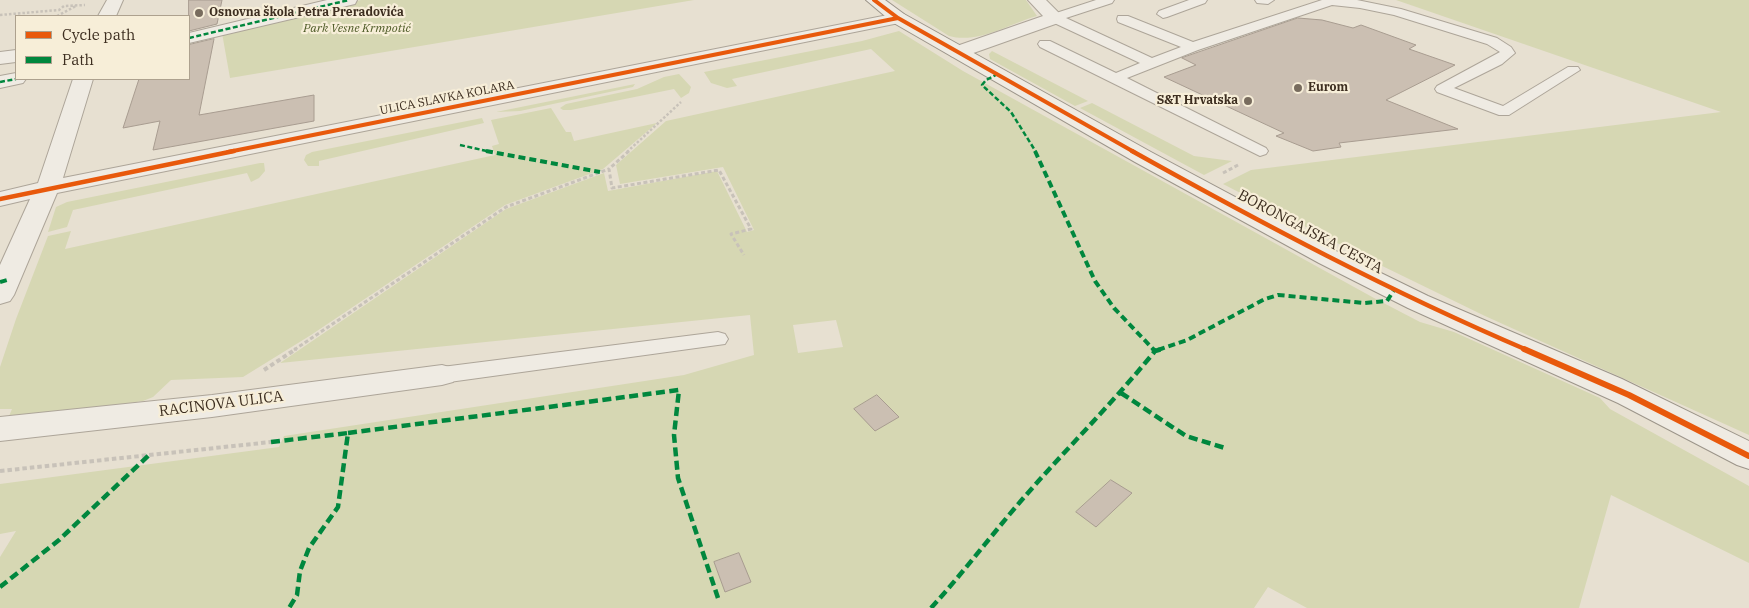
<!DOCTYPE html>
<html>
<head>
<meta charset="utf-8">
<style>
  body { margin:0 }
  #map { position:relative; width:1749px; height:608px; overflow:hidden; background:#e7e0d1; font-family:"IBM Plex Serif",serif }
  canvas { display:block }
  .legend { position:absolute; left:15px; top:15px; width:175px; height:65px; box-sizing:border-box; background:#f7eed8; border:1px solid #ada18e; margin:0; padding:6px 9px; list-style:none; font-size:15px; color:#3d2e20 }
  .legend li { display:flex; align-items:center; gap:10px; height:25px }
  .legend b { width:25px; border:1px solid #ada18e }
</style>
</head>
<body>
<div id="map">
<canvas width="1749" height="608"></canvas>
<ul class="legend">
<li><b style="height:6px;background:#e8590c"></b>Cycle path</li>
<li><b style="height:6px;background:#00873e"></b>Path</li>
</ul>
</div>
<script>
const c = document.querySelector('canvas').getContext('2d');
c.lineJoin = 'round';
function fill(path, color) { c.fillStyle = color; c.fill(path, 'evenodd'); }
function strokePath(path, color, width, dash) { c.strokeStyle = color; c.lineWidth = width; c.lineCap = dash ? 'butt' : 'round'; c.setLineDash(dash || []); c.stroke(path); }
function write(font, color, halo, rows, align = 'center') {
  c.font = font + ' "IBM Plex Serif",serif'; c.lineWidth = 4.5; c.setLineDash([]); c.textBaseline = 'middle'; c.strokeStyle = halo; c.fillStyle = color; for (const [text, x, y, turn = 0] of rows) {
    c.save(); c.translate(x, y); c.rotate((+turn || 0) * Math.PI / 180); c.textAlign = isNaN(turn) ? turn : align; if (halo) c.strokeText(text, 0, 0); c.fillText(text, 0, 0); c.restore();
  }
}
const green = new Path2D(`
  M361 0H694L230 78 222 33Z
  M892 0H1026L1037 16C1009 24 978 44 949 36Z
  M1396 0H1749V435L1485 316 1372 261 1223 184 1251 170 1721 112Z
  M899 31 963 71 1374 298 1420 322 1454 332 1600 398 1610 409 1749 486V563L1611 495 1579 608H1307L1268 587 1254 608H0V557L16 531 0 534V484L279 447 284 436 684 375 754 355 750 315 280 363 506 209 604 173 608 191 717 171 747 232 754 230 723 167 620 184 616 165 666 121 895 71 871 49 732 79 737 86 727 88 711 83 704 72 862 41ZM836 320 843 347 798 353 793 325Z
  M992 51 1088 101 1075 106 990 59 989 54Z
  M679 74 691 87 689 93 681 98 674 89 571 110H563L560 108 566 104 637 89 664 77Z
  M635 84 633 87 520 111 496 112Z
  M1092 103 1194 156 1232 161 1204 175 1080 108Z
  M551 108 566 132H571L574 141 657 123 603 169 505 205 311 335 243 377 171 380 153 397 143 401 7 421 12 409H0V367L16 319 48 236 71 231 65 249 495 155 492 146 499 144 491 120Z
  M482 118 484 123 319 161V166H308L304 160 306 155 312 152Z
  M260 163H264L265 171 259 178 251 182 247 173 73 210 67 227 48 232 56 207 67 202Z`);
const building = new Path2D(`
  M189 0H222L217 24 189 31Z
  M1298 18 1322 20 1353 28 1361 25 1416 45 1409 49 1455 65 1386 100 1458 129 1339 143 1341 147 1313 151 1276 136 1284 133 1164 77 1196 65 1182 58Z
  M214 39 199 115 314 95V121L153 150 160 121 123 128 139 79H189V45Z
  M877 395 899 417 875 431 854 409Z
  M1111 480 1132 493 1096 527 1076 512Z
  M739 553 751 582 725 592 714 562Z`);
const pathFar2 = new Path2D(`
  M0 15 59 10 64 6 85 5
  M57 16 76 6
  M627 152 681 102`);
const pathFar1 = new Path2D(`
  M629 151 609 169 612 188 719 170 751 229 731 234 744 255
  M1223 173 1240 164
  M294 350 506 207 609 169`);
const path = new Path2D(`
  M264 370 296 349
  M0 471 271 442`);
const lane = new Path2D(`
  M1096 0H1114L1112 3 1066 18 1152 58 1181 47 1118 22 1117 19 1118 16H1128L1193 42 1322 0H1357L1401 9 1497 38 1511 47 1515 53 1502 64 1454 88 1503 106 1568 67H1578L1580 70 1509 115H1499L1437 92 1435 89 1437 86 1500 52 1487 44 1394 15 1360 8 1332 5 1198 50 1127 78 1266 148 1268 151 1266 154 1260 156 1040 47 1038 44 1040 41H1050L1116 73 1140 63 1050 21 1049 18 1050 15Z
  M1189 0H1207L1205 3 1167 17 1163 18 1157 14 1159 11Z
  M1255 0H1274L1268 4 1257 3Z
  M718 332 725 334 728 339 725 344 442 383 434 380 431 375 434 370 442 367Z`);
const street = new Path2D(`
  M107 0H123L116 16H98Z
  M327 0H357L355 4 189 43V33Z
  M1028 0H1046L1064 18 1061 22 965 56 958 58 951 56 949 52 951 48 1043 16Z
  M898 13 904 14 907 18 904 22 57 193 14 295 10 301 0 304V265L30 199 0 206V192L38 183 73 79H93L63 178Z
  M16 50V62L0 64V52Z
  M16 73V79H26L23 83 0 88V76Z
  M442 365 453 368 457 375 453 382 442 385 212 417 0 441V417L212 395Z`);
const secondary = new Path2D(`
  M866 0H885L904 14 1151 152 1338 252 1428 296 1622 379 1749 441V469L1737 465 1618 403 1408 308 1319 263 1135 162 892 22Z`);
const quietFar2 = new Path2D(`
  M189 38 349 0
  M998 74 986 80 982 85 1011 112 1036 152
  M0 82 16 79
  M460 145 491 152`);
const quietFar1 = new Path2D(`
  M486 151 600 172
  M1035 151 1095 281 1114 308 1154 350
  M0 282 7 280
  M1158 350 1187 340 1265 299 1278 295 1364 303 1387 301 1394 290`);
const quiet = new Path2D(`
  M1153 349 1155 351
  M1121 393 1186 436 1225 448
  M348 433 679 390 674 435 678 478 718 598
  M271 442 348 433 338 507 309 548 300 571 297 595 289 608
  M0 587 59 540 149 455
  M931 608C962 574 990 537 1020 502 1064 451 1112 404 1155 351L1162 349`);
const cyclewayFar2 = new Path2D(`
  M874 0 898 18 1134 152
  M228 152 898 18`);
const cyclewayFar1 = new Path2D(`
  M1132 151C1261 223 1391 292 1527 350
  M0 199 234 151`);
const cycleway = new Path2D(`
  M1524 349 1629 395 1749 456`);
const markers = [
  [199,13,5,"#786c5e"],
  [1298,88,5,"#786c5e"],
  [1248,101,5,"#786c5e"]
];
const farPoinames = [
  ["Osnovna škola Petra Preradovića",209,13],
  ["Eurom",1308,88],
  ["S&T Hrvatska",1238,101,"right"]
];
const farParknames = [
  ["Park Vesne Krmpotić",357,29]
];
const farStreetnames = [
  ["ULICA SLAVKA KOLARA",447,98,-11]
];
const streetNames = [
  ["BORONGAJSKA CESTA",1310,232,28],
  ["RACINOVA ULICA",221,404,-7]
];
fill(green, '#d6d7b3');
fill(building, '#cbbfb2');
strokePath(building, '#a89c90', 1);
strokePath(lane, '#ada599', 2);
strokePath(street, '#ada599', 2);
strokePath(secondary, '#9c958a', 2);
strokePath(pathFar2, '#c8c2b9', 2.5, [2.5, 2]);
strokePath(pathFar1, '#c8c2b9', 3, [4, 2.5]);
strokePath(path, '#c8c2b9', 4, [4.5, 3]);
fill(lane, '#efebe3');
fill(street, '#efebe3');
fill(secondary, '#efebe3');
strokePath(quietFar2, '#00873e', 2.5, [5, 2.5]);
strokePath(quietFar1, '#00873e', 4, [7, 4]);
strokePath(quiet, '#00873e', 4.5, [9, 4.5]);
strokePath(cyclewayFar2, '#e8590c', 4);
strokePath(cyclewayFar1, '#e8590c', 4.5);
strokePath(cycleway, '#e8590c', 6);
for (const [x, y, r, color] of markers) { const dot = new Path2D(); dot.arc(x, y, r, 0, 2 * Math.PI); c.fillStyle = color; c.fill(dot); strokePath(dot, '#f7eed8', 2); }
write('bold 12px', '#3d2e20', '#f7eed8', farPoinames, 'left');
write('italic 12px', '#4d5a26', '#f7eed8', farParknames);
write('12px', '#3d2e20', '#f7eed8', farStreetnames);
write('15px', '#3d2e20', '#f7eed8', streetNames);
</script>
</body>
</html>
